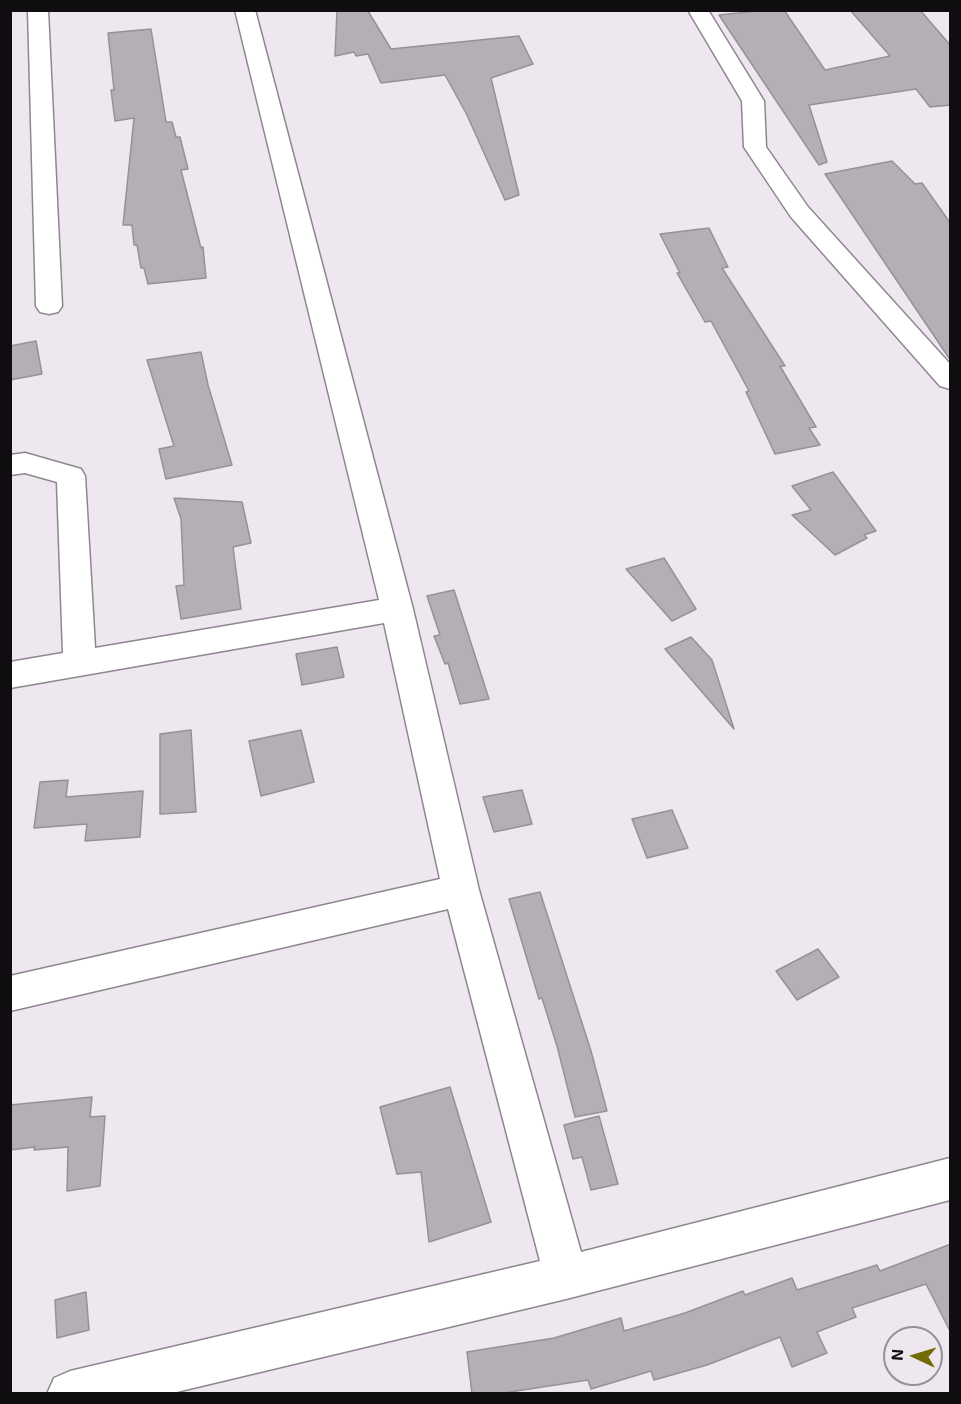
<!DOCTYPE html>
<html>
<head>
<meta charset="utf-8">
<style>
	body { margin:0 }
	#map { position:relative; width:961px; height:1404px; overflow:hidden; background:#eee7ef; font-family:"Exo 2",sans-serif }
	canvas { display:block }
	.frame { position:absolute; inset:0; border:12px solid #0f0d10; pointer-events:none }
	.north { position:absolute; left:883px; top:1326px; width:60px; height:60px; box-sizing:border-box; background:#eee7ef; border:2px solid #959096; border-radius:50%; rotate:274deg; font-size:16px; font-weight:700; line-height:24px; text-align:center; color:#0f0d10 }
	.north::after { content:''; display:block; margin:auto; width:21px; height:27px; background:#736b06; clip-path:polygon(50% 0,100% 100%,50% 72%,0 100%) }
</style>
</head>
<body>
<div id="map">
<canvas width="961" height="1404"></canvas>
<div class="frame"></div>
<div class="north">N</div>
</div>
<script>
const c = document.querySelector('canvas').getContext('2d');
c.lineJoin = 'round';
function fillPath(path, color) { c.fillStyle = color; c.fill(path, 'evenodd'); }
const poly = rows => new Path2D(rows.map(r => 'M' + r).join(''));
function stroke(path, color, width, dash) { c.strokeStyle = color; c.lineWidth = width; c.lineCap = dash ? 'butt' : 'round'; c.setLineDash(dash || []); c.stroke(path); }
const building = poly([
	[767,10,784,10,825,70,890,56,850,10,920,10,951,46,951,105,930,107,916,89,809,105,827,162,819,165,719,15,767,10],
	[337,11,368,11,391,49,519,36,533,64,491,78,519,195,505,200,467,115,445,75,381,83,368,54,356,56,354,52,335,56,337,11],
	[151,29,166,122,172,122,176,137,180,137,188,169,181,170,201,248,203,247,206,278,148,284,144,268,141,268,137,245,134,245,132,225,123,225,134,118,115,121,111,90,114,90,108,33,151,29],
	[892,161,915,184,922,183,951,224,951,361,825,174,892,161],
	[709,228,728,267,722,268,785,366,780,366,816,427,809,428,820,445,775,454,746,392,749,391,711,321,705,322,677,273,680,273,660,234,709,228],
	[36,341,42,374,10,380,10,346,36,341],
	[201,352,208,385,232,465,166,479,159,449,174,446,147,360,201,352],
	[833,472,876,531,864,535,867,538,835,555,792,515,811,510,792,486,833,472],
	[174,498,242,502,251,543,233,547,241,609,181,619,176,586,184,585,181,519,174,498],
	[664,558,696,609,672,621,626,569,664,558],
	[454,590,489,699,460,704,448,663,445,664,434,636,440,635,427,596,454,590],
	[691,637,712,660,734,729,665,649,691,637],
	[337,647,344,677,302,685,296,654,337,647],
	[191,730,196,812,160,814,160,734,191,730],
	[301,730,314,782,261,796,249,741,301,730],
	[68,780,66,797,143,791,140,837,85,841,87,824,34,828,40,782,68,780],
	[522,790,532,824,494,832,483,797,522,790],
	[672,810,688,848,647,858,632,819,672,810],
	[540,892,591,1051,607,1111,575,1117,557,1046,542,998,539,999,509,899,540,892],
	[818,949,839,977,797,1000,776,971,818,949],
	[450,1087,491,1222,429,1242,421,1172,397,1174,380,1107,450,1087],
	[92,1097,90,1117,105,1116,100,1186,67,1191,68,1147,34,1150,35,1147,10,1150,10,1105,92,1097],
	[599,1116,618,1184,591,1190,582,1157,573,1159,564,1125,599,1116],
	[951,1244,951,1333,926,1284,852,1308,856,1317,817,1332,827,1353,792,1367,780,1337,707,1365,654,1380,651,1371,591,1389,588,1380,497,1394,472,1394,467,1352,554,1338,621,1318,624,1331,685,1313,743,1291,745,1295,792,1278,797,1290,877,1265,880,1271,951,1244],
	[86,1292,89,1330,57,1338,55,1300,86,1292]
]);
const minor = poly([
	[28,10,48,10,62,306,58,312,49,314,40,312,36,306,28,10],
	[235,10,255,10,413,609,479,890,581,1252,950,1158,950,1200,566,1299,168,1394,47,1394,54,1378,70,1371,540,1261,448,909,10,1011,10,976,440,879,384,623,10,688,10,662,63,653,57,482,25,473,10,475,10,455,25,453,81,469,85,476,95,648,379,600,235,10],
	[688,10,708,10,764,101,766,147,808,207,950,364,950,389,940,386,791,217,744,147,742,101,688,10]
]);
fillPath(building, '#b4aeb6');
stroke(building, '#979098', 1.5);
stroke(minor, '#8e878f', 3);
fillPath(minor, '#fff');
</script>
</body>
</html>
